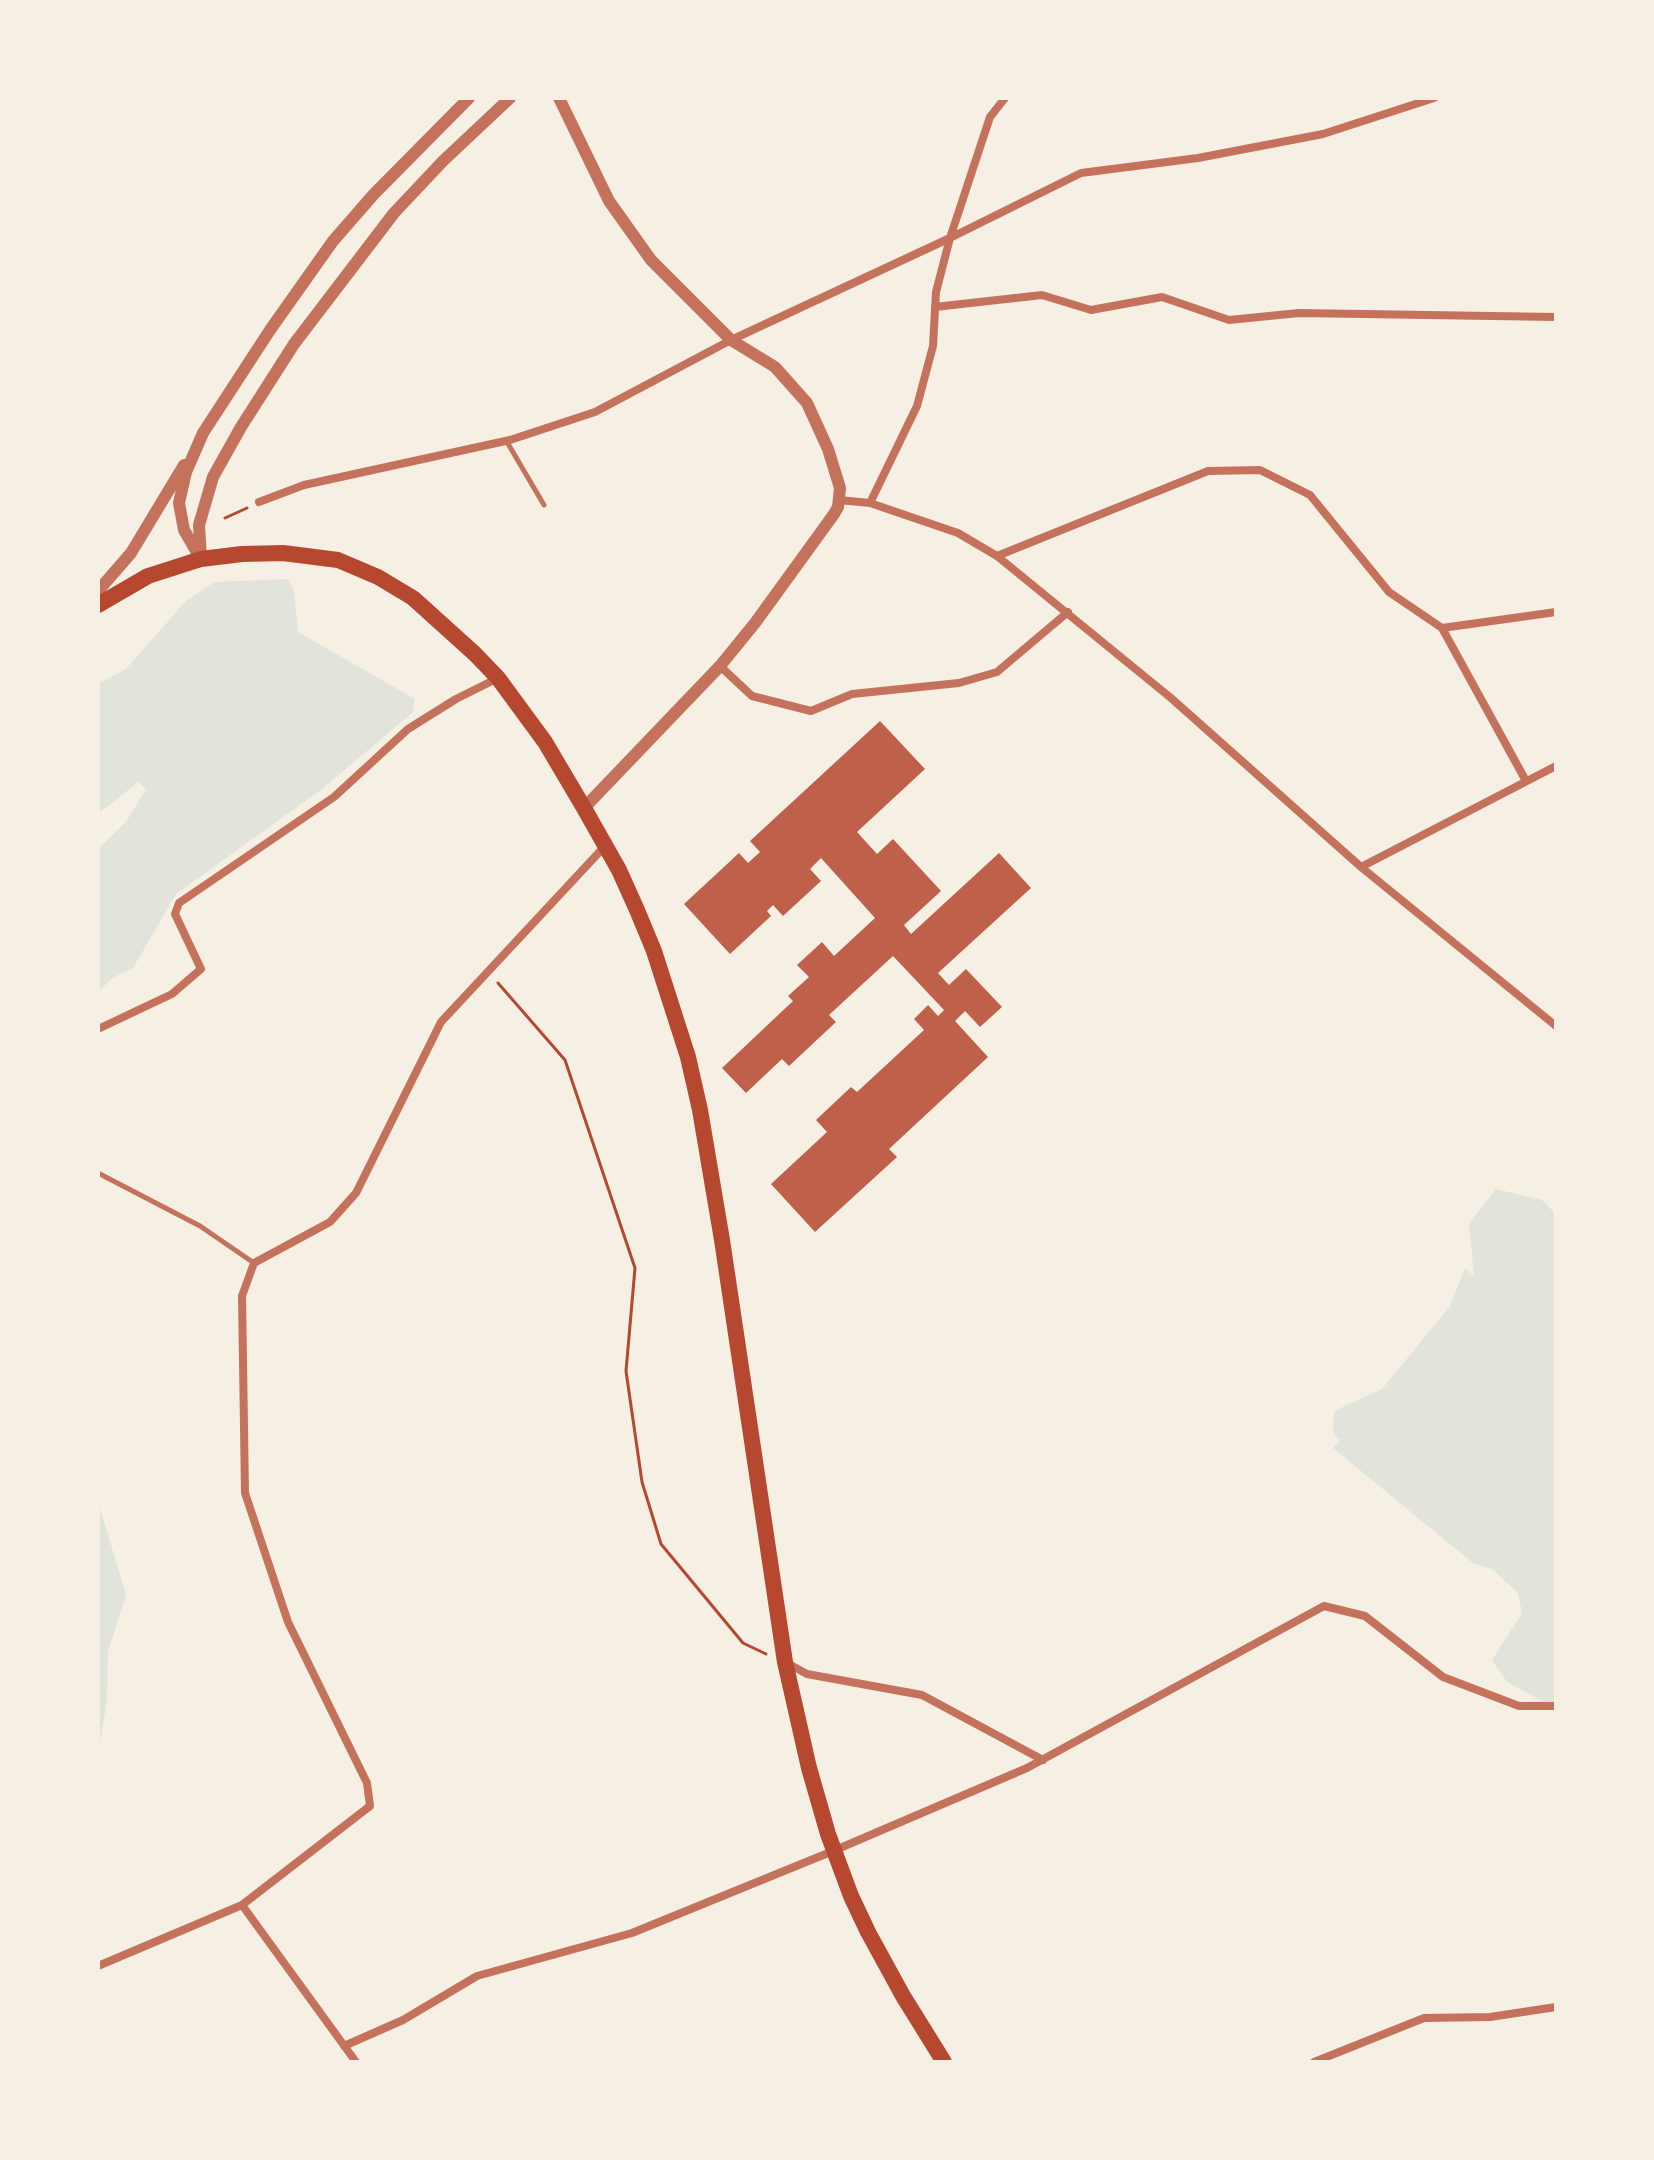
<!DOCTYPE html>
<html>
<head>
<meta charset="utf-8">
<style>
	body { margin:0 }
	#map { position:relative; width:1654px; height:2160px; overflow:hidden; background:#f6efe4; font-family:"Varela Round",sans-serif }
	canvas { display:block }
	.frame { position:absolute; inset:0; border:100px solid #f6efe4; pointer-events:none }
</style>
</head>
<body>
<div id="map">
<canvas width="1654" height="2160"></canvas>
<div class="frame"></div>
</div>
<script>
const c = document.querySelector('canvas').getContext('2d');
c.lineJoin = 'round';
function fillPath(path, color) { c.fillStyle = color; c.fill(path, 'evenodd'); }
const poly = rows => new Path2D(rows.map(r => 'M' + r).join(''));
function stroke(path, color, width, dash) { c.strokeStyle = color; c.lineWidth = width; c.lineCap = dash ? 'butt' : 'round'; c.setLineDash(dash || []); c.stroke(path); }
const green = poly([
	[287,579,294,590,298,632,415,699,413,712,322,789,176,894,133,968,114,977,98,992,98,849,126,822,146,789,138,782,98,814,98,684,126,669,186,601,214,582],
	[1496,1189,1542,1200,1556,1214,1556,1705,1551,1706,1507,1682,1492,1660,1522,1613,1518,1593,1492,1569,1474,1564,1333,1448,1340,1440,1333,1433,1334,1411,1382,1389,1450,1306,1465,1268,1474,1276,1469,1224],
	[98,1501,126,1595,108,1652,107,1699,98,1758]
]);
const building = poly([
	[880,721,925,769,857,832,877,854,893,839,941,891,904,925,911,934,999,853,1031,888,938,973,949,985,966,969,1002,1007,980,1027,965,1011,955,1021,988,1057,889,1149,897,1157,815,1232,771,1184,827,1132,816,1120,851,1087,857,1092,924,1030,914,1019,928,1005,938,1016,944,1010,893,956,829,1015,836,1022,789,1066,782,1059,746,1093,722,1068,793,1001,788,996,809,977,797,965,822,942,834,956,875,918,821,858,810,869,821,881,783,916,773,905,767,911,771,916,730,954,684,904,739,853,748,863,760,852,750,841]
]);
const path = poly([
	[225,518,247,508],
	[498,983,565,1060,635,1268,626,1371,642,1482,661,1544,743,1643,766,1654]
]);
const service = poly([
	[507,442,544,505],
	[98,1173,200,1226,254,1263]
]);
const minor = poly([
	[935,307,1042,295,1091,310,1162,297,1229,320,1299,313,1556,317],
	[839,500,870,503,958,533,997,556,1171,698,1361,867,1556,1026],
	[259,502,304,485,510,440,595,412,731,340,950,238,1081,173,1198,158,1323,134,1434,98],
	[870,503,917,406,933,346,936,292,950,238,990,117,1005,98],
	[997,556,1208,471,1260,470,1310,495,1389,592,1442,628,1526,781],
	[1442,628,1556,612],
	[720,666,752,696,811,711,852,694,959,683,997,672,1068,612],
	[1361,867,1556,766],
	[98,1029,172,994,201,969,175,914,179,903,334,797,408,729,456,699,498,678],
	[785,1662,807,1674,922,1695,1043,1760],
	[242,1905,356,2062],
	[98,1966,242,1905,370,1806,367,1783,288,1622,245,1493,242,1296,254,1263,330,1222,356,1193,441,1022,605,846],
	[344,2046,403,2020,477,1976,632,1933,833,1851,1027,1768,1324,1606,1365,1616,1443,1677,1519,1706,1556,1706],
	[1314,2062,1424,2018,1490,2017,1556,2007]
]);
const tertiary = poly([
	[559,98,609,201,651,260,731,340,775,367,807,403,828,449,840,488,838,507,834,514,755,623,720,666,584,808],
	[199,556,184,530,179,503,186,472,203,433,270,330,333,241,374,194,469,98],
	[201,559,199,525,213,477,241,427,294,344,394,213,443,161,510,98],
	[98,591,131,553,184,465]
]);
const primary = poly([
	[98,605,148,576,201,559,242,554,283,553,338,560,378,577,413,598,475,654,498,678,545,742,584,808,619,870,637,910,654,951,688,1057,700,1110,722,1240,785,1662,809,1768,828,1834,851,1896,868,1932,903,1996,944,2062]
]);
fillPath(green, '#e2e4dc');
fillPath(building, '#bf614a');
stroke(path, '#b5482f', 3);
stroke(service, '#c5725c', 5);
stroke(minor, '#c5725c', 8);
stroke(tertiary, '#c5725c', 12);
stroke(primary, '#b5482f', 16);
</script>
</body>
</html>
